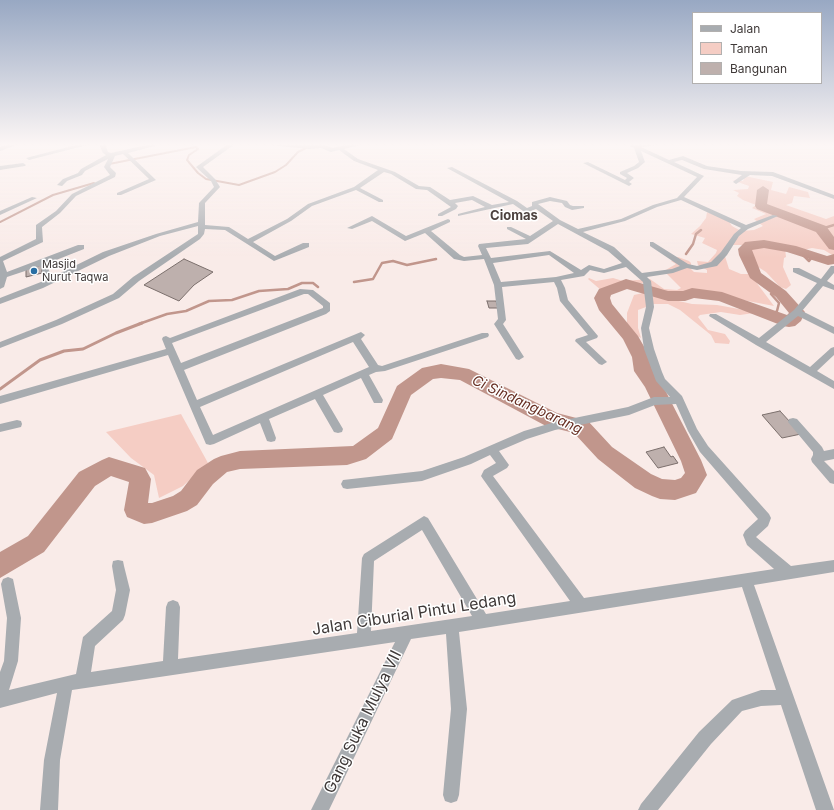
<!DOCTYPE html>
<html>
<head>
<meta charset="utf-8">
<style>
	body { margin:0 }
	#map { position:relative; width:834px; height:810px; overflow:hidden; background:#f9ebe8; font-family:Inter,sans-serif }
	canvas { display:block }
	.legend { position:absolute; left:692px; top:12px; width:130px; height:72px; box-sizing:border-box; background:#fff; border:1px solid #b2b0af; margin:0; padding:5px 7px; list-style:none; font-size:12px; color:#3f3938 }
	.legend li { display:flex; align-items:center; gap:8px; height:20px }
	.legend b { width:20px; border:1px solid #b2b0af }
</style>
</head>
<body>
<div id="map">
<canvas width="834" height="810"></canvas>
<ul class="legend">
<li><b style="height:5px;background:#a8acb0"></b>Jalan</li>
<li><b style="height:11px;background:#f5cdc4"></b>Taman</li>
<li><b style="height:11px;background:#beb0ad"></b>Bangunan</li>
</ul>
</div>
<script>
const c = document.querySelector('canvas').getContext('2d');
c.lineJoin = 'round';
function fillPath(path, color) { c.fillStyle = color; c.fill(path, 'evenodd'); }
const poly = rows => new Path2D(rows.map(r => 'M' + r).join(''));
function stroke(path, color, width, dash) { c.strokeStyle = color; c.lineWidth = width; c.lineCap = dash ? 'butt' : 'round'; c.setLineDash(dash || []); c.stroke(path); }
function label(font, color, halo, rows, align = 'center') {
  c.font = font + ' Inter,sans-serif'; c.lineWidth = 3; c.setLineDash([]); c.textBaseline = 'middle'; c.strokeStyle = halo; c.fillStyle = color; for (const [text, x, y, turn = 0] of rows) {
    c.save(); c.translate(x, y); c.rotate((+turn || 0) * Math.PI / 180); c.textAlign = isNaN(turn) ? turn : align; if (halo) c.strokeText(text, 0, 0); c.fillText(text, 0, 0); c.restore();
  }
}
const green = poly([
	[745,176,773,182,771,190,786,194,789,187,808,192,810,198,794,196,792,203,786,205,826,219,834,216,834,256,824,250,812,248,803,250,789,247,785,248,786,257,784,258,783,267,791,285,786,289,780,287,766,272,755,265,750,257,749,248,746,245,732,245,724,253,729,269,741,274,750,274,774,306,695,291,682,294,659,292,654,291,650,286,645,283,625,283,602,291,588,279,589,278,596,281,613,278,623,281,650,279,664,289,677,290,681,288,664,271,676,264,671,261,678,257,689,261,691,263,691,269,694,272,707,273,707,270,698,265,697,261,708,262,716,253,717,250,702,243,705,238,691,234,700,226,706,218,707,212,728,220,732,226,741,231,754,230,763,226,754,219,766,214,752,208,756,205,743,200,737,196,739,193,733,190,748,189,749,186,732,180,743,181],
	[643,293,692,304,717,305,750,311,754,313,740,315,721,312,700,315,698,317,708,330,725,334,730,341,729,344,715,343,711,335,680,310,668,304,654,304,638,310,638,328,641,338,631,333,627,326,627,313,634,295],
	[181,414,208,463,183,486,159,498,154,475,131,458,106,432]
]);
const streamFar2 = poly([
	[109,164,196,147,198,149,189,155,187,160,198,173,206,179,239,185,275,172,286,165,298,152,308,147],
	[0,222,53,195,94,183]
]);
const streamFar1 = poly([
	[821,229,834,225],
	[686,254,693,244,696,234,701,230],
	[802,254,809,261,813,256],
	[354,282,373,279,382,263,393,261,407,265,436,259],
	[772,316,777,311,779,303,771,294,779,292],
	[139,324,167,314,186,311,209,301,232,300,259,291,288,289,302,283,313,283,318,287]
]);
const stream = poly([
	[0,389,40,360,64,351,83,349,116,333,142,323]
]);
const river = poly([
	[763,186,769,190,767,204,826,226,834,237,834,250,829,249,816,232,757,209,755,206,757,190,763,186],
	[764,240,796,246,827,256,834,254,834,264,828,265,787,252,764,248,752,250,761,273,786,291,805,312,801,321,795,326,789,327,783,326,719,301,694,298,685,301,668,301,627,289,611,295,610,298,612,304,638,336,650,357,652,369,662,384,701,460,707,475,696,493,675,500,660,499,652,496,635,488,617,474,598,459,574,433,546,426,460,380,441,378,433,379,411,395,392,439,366,459,347,465,240,469,227,472,213,484,197,505,187,511,152,523,144,524,127,517,124,510,129,482,111,476,95,486,44,552,0,578,0,552,28,536,79,472,102,460,109,457,145,468,151,479,148,503,152,503,173,496,181,491,197,470,214,459,221,456,240,451,353,446,378,428,397,386,422,368,441,364,469,369,557,413,588,421,612,447,651,474,662,479,675,480,681,478,685,473,681,461,645,387,634,371,632,357,623,339,599,310,594,298,599,289,626,279,668,291,683,291,692,288,722,292,787,315,789,313,776,297,750,278,739,255,738,249,745,242,764,240]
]);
const building = poly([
	[184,259,213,272,194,285,179,301,144,285,184,259],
	[42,265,42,273,26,277,26,269,42,265],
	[487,301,496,301,498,308,489,308,487,301],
	[780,411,801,434,782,438,762,415,780,411],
	[664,447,671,457,673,456,678,463,658,468,646,452,664,447]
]);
const minor = poly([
	[10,144,19,144,0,151,0,147,10,144],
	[80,144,91,144,29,160,26,158,80,144],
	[99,144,105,144,108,152,111,153,151,144,162,144,128,153,156,180,121,195,117,195,117,193,149,179,123,154,115,156,110,167,116,173,115,177,76,196,60,213,42,227,43,242,3,261,7,272,78,245,84,245,84,249,46,264,52,277,103,252,156,234,198,222,199,203,214,187,211,181,196,167,228,144,235,144,203,167,215,179,220,187,205,203,205,225,229,227,248,239,287,219,308,204,354,187,378,170,354,161,339,150,331,152,321,148,309,149,260,144,322,144,332,148,351,144,363,144,344,149,358,159,395,172,419,186,430,187,450,200,473,196,492,205,509,202,447,168,452,167,517,201,527,208,532,206,532,202,550,197,567,201,570,205,573,206,584,206,584,208,572,210,565,207,562,203,550,201,538,204,560,220,578,229,621,219,653,205,677,198,697,177,641,151,645,162,638,168,627,173,634,178,629,182,632,184,629,186,583,163,588,162,625,180,627,178,620,174,620,172,634,166,639,162,634,148,626,144,665,144,641,147,669,160,683,156,707,166,741,171,773,172,834,195,834,199,772,176,750,175,736,184,733,182,734,181,742,175,704,169,682,160,674,162,704,176,684,197,746,225,773,215,778,216,748,229,739,236,727,255,717,266,697,270,687,268,673,273,647,277,651,281,654,307,649,328,654,349,662,372,665,379,682,396,697,429,708,446,769,514,771,518,768,526,756,537,791,566,834,560,834,572,754,585,834,810,816,810,781,705,761,706,742,711,711,744,658,810,638,810,641,804,699,732,732,700,761,690,776,690,742,587,459,632,467,709,459,795,457,801,451,803,445,801,443,795,451,709,446,634,411,639,329,810,311,810,395,642,72,690,60,760,58,810,40,810,44,760,57,693,0,708,0,672,4,661,7,618,1,584,3,579,8,577,13,579,21,618,18,661,9,690,76,674,83,637,112,611,116,590,112,566,113,561,118,560,123,561,124,566,130,590,125,615,123,620,95,646,91,672,163,661,166,607,168,602,173,600,178,602,180,607,178,659,357,633,362,558,364,554,424,516,428,518,486,614,570,601,483,479,481,476,484,470,496,463,490,455,471,464,422,481,347,489,343,488,341,484,343,480,422,471,464,457,524,431,555,422,628,407,654,397,670,397,656,381,644,349,641,328,646,307,643,282,626,267,604,273,590,270,584,276,561,280,565,288,568,300,598,336,597,338,586,342,605,360,607,362,602,365,599,364,575,341,576,339,588,335,560,301,557,288,554,282,502,287,506,320,503,324,524,357,519,360,516,359,494,324,498,319,494,285,484,259,464,261,454,259,425,233,405,241,372,221,352,229,347,228,372,216,406,236,448,219,450,220,450,222,431,231,460,255,464,257,482,255,478,246,479,244,526,239,507,229,507,227,511,227,530,236,553,221,536,209,526,213,513,204,458,216,458,214,485,207,472,200,455,203,458,206,456,209,442,216,438,216,438,214,451,207,427,190,416,189,391,174,384,172,360,188,383,200,383,202,379,202,356,190,312,206,291,221,253,242,275,256,303,243,309,243,309,247,274,261,225,230,205,229,204,234,200,239,139,281,119,298,62,324,0,348,0,342,56,320,113,294,133,277,198,234,198,226,160,236,109,256,43,288,0,304,0,298,46,280,40,266,7,277,4,287,0,289,0,257,36,239,36,225,56,211,72,194,110,175,104,167,108,159,85,171,82,175,67,181,62,186,57,185,63,179,78,173,81,169,106,155,103,153,99,144],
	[681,200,741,228,734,234,721,252,711,262,697,266,688,264,653,242,650,242,650,246,680,266,672,269,642,273,614,247,583,232,625,221,657,207,681,200],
	[558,224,608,251,622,263,604,269,589,265,581,270,550,251,491,258,486,248,528,244,558,224],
	[549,255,574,273,556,277,501,282,493,263,549,255],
	[676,404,688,431,700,452,758,519,745,531,743,535,747,545,774,569,584,598,493,476,507,468,509,465,499,451,527,439,555,430,629,415,655,405,676,404],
	[422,530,472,616,371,631,374,561,422,530],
	[23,163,26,165,25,166,0,170,0,166,23,163],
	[32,197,37,198,0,215,0,211,32,197],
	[831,266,834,266,834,273,827,281,834,285,834,290,823,286,802,311,834,327,834,334,798,316,766,342,810,367,831,348,834,347,834,355,817,371,834,381,834,389,756,345,709,316,710,314,716,314,759,338,794,310,817,283,793,272,793,268,799,268,821,279,831,266],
	[300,289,313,290,330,303,330,311,326,314,184,370,197,400,361,332,365,335,361,339,378,365,382,366,482,333,488,333,489,335,488,337,385,371,376,372,369,375,383,400,382,403,374,403,361,378,323,395,343,429,342,432,338,433,334,432,315,399,269,419,276,438,275,441,271,442,267,441,260,423,214,444,210,445,206,444,168,355,0,404,0,396,166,349,162,339,163,337,166,336,170,338,300,289],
	[304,294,308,294,323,306,323,308,181,363,172,343,304,294],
	[353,342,369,367,213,435,200,407,353,342],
	[793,418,797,419,822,447,824,451,834,449,834,459,824,461,834,471,834,484,830,483,812,462,811,459,813,455,813,452,788,422,789,419,793,418],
	[17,420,21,421,22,424,21,427,0,432,0,424,17,420]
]);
const markers = [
	[34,271,4,"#296ea3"]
];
const farPoinames = [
	["Masjid",42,265],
	["Nurut Taqwa",42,278]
];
const farQuarternames = [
	["Ciomas",514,216]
];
const waterNames = [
	["Ci Sindangbarang",527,405,25]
];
const nearStreetnames = [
	["Jalan Ciburial Pintu Ledang",414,614,-9],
	["Gang Suka Mulya VII",363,722,-64]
];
fillPath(green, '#f5cdc4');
stroke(streamFar2, '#c1968c', 2);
stroke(streamFar1, '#c1968c', 2.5);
stroke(stream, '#c1968c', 3);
fillPath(river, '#c1968c');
fillPath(building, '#beb0ad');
stroke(building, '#7b6f6c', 1);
fillPath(minor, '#a8acb0');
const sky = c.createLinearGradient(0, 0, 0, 258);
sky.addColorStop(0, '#98a8c3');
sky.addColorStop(0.56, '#fcf6f5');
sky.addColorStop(1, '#fcf6f500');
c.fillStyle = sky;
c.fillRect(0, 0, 834, 258);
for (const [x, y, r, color] of markers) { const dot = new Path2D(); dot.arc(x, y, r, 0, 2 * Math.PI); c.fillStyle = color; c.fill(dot); stroke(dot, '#fff', 1.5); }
label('11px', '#3f3938', '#fff', farPoinames, 'left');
label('bold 13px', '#4d423f', '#fff', farQuarternames);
label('italic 14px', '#672f23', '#fff', waterNames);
label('16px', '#3f3938', '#fff', nearStreetnames);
</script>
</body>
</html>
